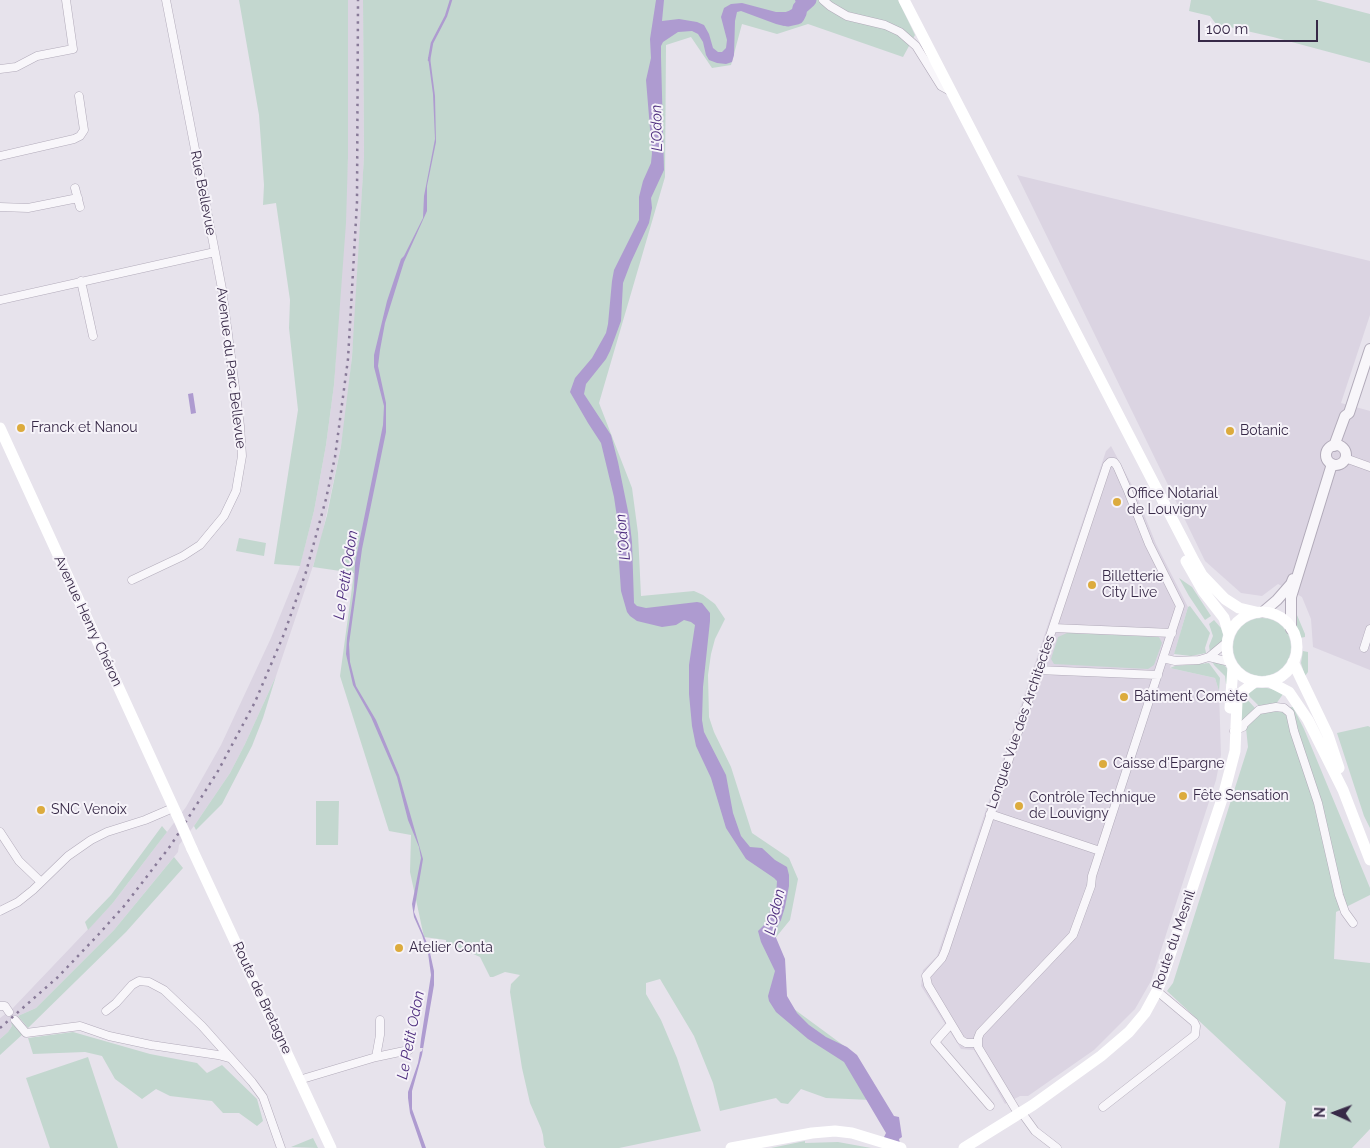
<!DOCTYPE html>
<html>
<head>
<meta charset="utf-8">
<style>
	body { margin:0 }
	#map { position:relative; width:1370px; height:1148px; overflow:hidden; background:#e7e3ec; font-family:Raleway,sans-serif }
	canvas { display:block }
	.north { position:absolute; left:1310px; top:1088px; width:50px; height:50px; -webkit-text-stroke:4px #f6f3f9; paint-order:stroke; rotate:272deg; font-size:14px; font-weight:700; line-height:20px; text-align:center; color:#372947 }
	.north::after { content:''; display:block; margin:auto; width:18px; height:22px; background:#372947; clip-path:polygon(50% 0,100% 100%,50% 72%,0 100%) }
	.scale { position:absolute; left:1198px; top:20px; width:120px; height:22px; box-sizing:border-box; border:2px solid #372947; border-top:0; padding-left:6px; font-size:15px; line-height:18px; white-space:nowrap; color:#372947; -webkit-text-stroke:4px #f6f3f9; paint-order:stroke }
</style>
</head>
<body>
<div id="map">
<canvas width="1370" height="1148"></canvas>
<div class="north">N</div>
<div class="scale">100 m</div>
</div>
<script>
const c = document.querySelector('canvas').getContext('2d');
c.lineJoin = 'round';
function fillPath(path, color) { c.fillStyle = color; c.fill(path, 'evenodd'); }
const poly = rows => new Path2D(rows.map(r => 'M' + r).join(''));
function stroke(path, color, width, dash) { c.strokeStyle = color; c.lineWidth = width; c.lineCap = dash ? 'butt' : 'round'; c.setLineDash(dash || []); c.stroke(path); }
function label(font, color, halo, rows, align = 'center') {
  c.font = font + ' Raleway,sans-serif'; c.lineWidth = 4; c.setLineDash([]); c.textBaseline = 'middle'; c.strokeStyle = halo; c.fillStyle = color; for (const [text, x, y, turn = 0] of rows) {
    c.save(); c.translate(x, y); c.rotate((+turn || 0) * Math.PI / 180); c.textAlign = isNaN(turn) ? turn : align; if (halo) c.strokeText(text, 0, 0); c.fillText(text, 0, 0); c.restore();
  }
}
const built = poly([
	[348,0,363,0,364,156,355,322,347,411,341,446,320,545,276,676,245,744,230,773,194,826,179,845,178,852,114,930,36,1008,18,1016,11,1023,12,1026,8,1032,0,1039,0,1018,12,1009,112,904,186,807,221,745,271,638,299,569,314,511,326,445,334,385,348,157],
	[1017,175,1370,261,1370,315,1341,403,1370,411,1370,670,1313,647,1311,619,1302,597,1278,584,1262,596,1241,593,1205,561],
	[1111,446,1134,489,1156,544,1188,607,1170,668,1215,678,1219,691,1221,755,1216,780,1151,981,1135,1009,1094,1050,1028,1096,1020,1096,1005,1104,974,1050,961,1049,921,986,923,970,937,956,1106,451]
]);
const green = poly([
	[239,0,348,0,348,157,346,223,334,385,326,445,314,511,300,566,274,564,298,410,289,328,290,300,276,203,263,205,264,185,259,115],
	[363,0,898,0,915,35,903,57,808,24,777,34,742,24,731,65,712,68,691,37,666,45,665,177,599,403,632,488,638,533,641,596,694,591,703,595,715,604,725,619,715,639,711,654,708,675,709,717,714,732,731,767,752,833,789,858,798,879,790,920,773,941,786,976,779,998,847,1048,871,1100,826,1098,801,1089,788,1104,781,1103,776,1098,720,1111,713,1083,694,1036,660,979,646,983,646,994,661,1020,677,1058,701,1131,619,1148,546,1148,544,1145,543,1135,541,1128,530,1103,522,1068,510,992,511,984,520,975,505,972,493,977,490,977,480,957,446,942,446,940,424,937,410,872,411,835,389,831,340,676,354,573,313,567,327,515,341,446,352,357,364,156],
	[1191,0,1316,0,1370,14,1370,63,1273,37,1216,24,1210,16,1189,11],
	[239,538,266,543,264,556,236,551],
	[1179,578,1192,587,1211,616,1205,620,1189,596],
	[1190,606,1210,633,1205,648,1206,653,1191,656,1174,654,1188,607],
	[1294,608,1305,634,1305,637,1300,638,1294,620],
	'1233 647a29 29 0 1 1 58 0a29 29 0 1 1-58 0Z',
	[1214,620,1221,628,1223,634,1222,641,1218,647,1210,652,1209,646,1213,636,1209,624],
	[1067,633,1159,637,1162,643,1154,665,1148,669,1054,664,1051,659,1058,637],
	[1303,651,1308,652,1308,672,1305,676,1301,663],
	[1212,661,1223,664,1226,667,1229,672,1229,684,1226,684,1225,676,1214,665],
	[1209,663,1220,678,1219,691,1215,678,1170,668,1175,666],
	[276,676,263,718,252,746,222,804,196,830,194,826,230,773,245,744],
	[1257,688,1267,688,1283,692,1283,694,1276,704,1260,707,1246,693,1251,689],
	[1244,696,1255,708,1255,710,1245,720,1240,722,1239,707],
	[1293,707,1304,729,1370,888,1370,895,1336,912,1334,959,1370,963,1370,1129,1352,1148,1279,1148,1286,1102,1167,991,1173,983,1248,747,1246,728,1255,718,1265,710],
	[1368,726,1370,727,1370,828,1364,816,1337,733],
	[316,801,339,801,338,845,316,845],
	[162,826,167,832,112,904,88,930,85,922,111,895],
	[174,857,183,868,126,932,28,1028,18,1016,36,1008,114,930],
	[11,1023,16,1023,23,1034,0,1055,0,1039,8,1032,12,1026],
	[73,1032,150,1054,197,1063,207,1073,222,1065,257,1099,263,1121,257,1126,239,1113,223,1113,212,1101,170,1096,156,1089,142,1099,115,1079,102,1056,85,1052,33,1054,28,1038],
	[88,1057,118,1148,50,1148,26,1078],
	[313,1138,318,1148,291,1147],
	[805,1141,805,1143,838,1142,871,1148,771,1148]
]);
const water = poly([
	[656,0,664,0,662,21,679,19,697,22,704,25,709,34,713,48,718,52,722,52,726,48,727,40,721,17,724,8,731,4,742,3,776,12,787,12,797,6,795,0,800,0,803,13,796,22,784,26,776,24,741,11,737,12,735,21,734,55,732,62,726,64,717,63,709,60,706,55,703,42,698,34,692,31,678,32,663,42,661,46,661,57,664,170,651,198,652,208,649,223,631,262,623,283,621,321,610,351,606,359,586,384,584,394,611,435,618,462,629,516,632,542,634,603,637,606,646,608,697,602,702,603,710,613,710,621,703,687,702,720,704,732,726,775,733,813,741,836,750,847,762,848,775,860,787,867,789,875,789,886,785,907,781,920,774,933,785,959,787,996,797,1013,809,1025,826,1037,847,1047,857,1055,894,1116,899,1117,902,1137,899,1139,901,1148,883,1139,886,1133,844,1062,808,1039,776,1012,769,1001,768,996,775,971,761,942,758,931,767,922,771,907,776,897,777,881,774,878,746,859,726,828,711,778,696,746,692,726,689,694,689,665,695,625,691,622,684,620,676,625,662,627,637,621,630,616,627,612,621,591,618,547,619,531,614,497,601,443,588,423,570,392,575,378,592,358,606,333,608,324,612,281,614,270,639,220,639,197,643,181,651,163,652,153,646,80,651,58,650,39],
	[428,57,430,57,435,96,436,142,427,186,427,211,404,262,385,323,380,350,378,366,386,403,386,432,362,549,349,644,350,662,356,686,376,720,399,775,423,859,414,912,429,948,434,971,434,985,422,1055,412,1091,412,1109,426,1148,422,1148,410,1113,408,1098,408,1092,418,1063,420,1052,422,1051,423,1048,420,1048,421,1039,431,975,428,953,422,935,414,917,412,904,421,858,419,847,408,820,397,777,371,717,353,685,346,654,347,638,354,590,355,563,383,425,384,406,374,367,374,355,387,301,401,259,404,256,423,218,424,196,435,139,433,94],
	[193,393,196,413,191,414,188,394]
]);
const stream = poly([
	[429,60,432,43,446,16,451,0]
]);
const river = poly([
	[788,19,797,17,799,13,800,8,809,0]
]);
const minor = poly([
	[823,0,830,6,847,16,885,25,900,32,916,46,941,86,950,91],
	[0,69,16,67,37,56,73,49,66,0],
	[0,156,74,139,80,136,84,130,79,96],
	[75,188,80,207],
	[0,207,28,208,78,198],
	[81,281,93,336],
	[0,300,215,252,166,0],
	[1345,458,1370,467],
	[132,580,183,556,200,545,224,516,236,491,242,456,240,426,222,289,215,252],
	[1053,628,1172,633],
	[1364,648,1370,629],
	[1209,657,1230,662],
	[1163,658,1175,661,1199,660,1209,657,1227,642],
	[1038,670,1158,675],
	[1234,731,1243,727,1244,724,1259,710,1276,707,1284,708,1290,713,1294,731,1318,803,1339,895,1345,912,1353,923],
	[990,814,1100,851],
	[0,832,19,861,41,882],
	[0,911,18,902,33,890,68,856,91,840,107,832,145,820,173,808],
	[0,1006,5,1006,9,1012],
	[106,1011,116,1003,132,985,139,981,149,982,164,990,202,1026,252,1082,263,1097,281,1148],
	[15,1020,26,1033,80,1026,109,1036,151,1045,218,1055,229,1058],
	[951,1024,935,1042,990,1106],
	[977,1043,966,1043,961,1040,928,985,926,976,942,958,945,951,1107,465,1110,462,1114,462,1117,466,1128,491,1149,544,1180,606,1092,876,1091,886,1073,935,980,1033,978,1038,978,1047,1019,1115],
	[376,1057,380,1035,380,1020],
	[299,1080,376,1057,409,1050],
	[1103,1107,1195,1035,1196,1026,1194,1022,1157,991],
	[1022,1113,1035,1131,1057,1148]
]);
const tertiary = poly([
	'1326 455a10 10 0 1 1 20 0a10 10 0 1 1-20 0Z',
	[1334,446,1345,416,1349,413,1370,349],
	[1263,612,1277,600,1291,584,1293,579],
	[1291,629,1291,597,1332,464]
]);
const secondary = poly([
	[904,0,1194,561,1202,575,1225,599,1239,608,1256,612],
	[0,428,177,815],
	[1186,561,1203,591,1224,618,1229,635],
	'1227 647a35 35 0 1 1 70 0a35 35 0 1 1-70 0Z',
	[1293,662,1328,735,1339,768],
	[1268,681,1289,692,1308,720,1343,790,1370,860],
	[1230,708,1233,667],
	[192,849,331,1148],
	[731,1148,812,1133,835,1131,852,1133,901,1148],
	[964,1148,1033,1105,1101,1056,1129,1032,1145,1013,1157,991,1163,976,1224,793,1235,751,1237,701,1242,692,1256,681]
]);
const rail = poly([
	[0,1028,58,977,98,935,125,905,171,845,218,771,255,702,284,634,306,572,326,499,335,457,348,359,357,202,358,0]
]);
const secondaryBridge = poly([
	[177,815,192,849]
]);
const markers = [
	[21,428,5,"#dcab3d"],
	[1230,431,5,"#dcab3d"],
	[1117,502,5,"#dcab3d"],
	[1092,585,5,"#dcab3d"],
	[1124,697,5,"#dcab3d"],
	[1103,764,5,"#dcab3d"],
	[1183,796,5,"#dcab3d"],
	[1019,806,5,"#dcab3d"],
	[41,810,5,"#dcab3d"],
	[399,948,5,"#dcab3d"]
];
const streetNames = [
	["Rue Bellevue",203,193,79],
	["Avenue du Parc Bellevue",231,368,83],
	["Avenue Henry Chéron",88,621,65],
	["Longue Vue des Architectes",1021,722,-71],
	["Route du Mesnil",1174,940,-71],
	["Route de Bretagne",262,998,65]
];
const poiNames = [
	["Franck et Nanou",31,428],
	["Botanic",1240,431],
	["Office Notarial",1127,494],
	["de Louvigny",1127,510],
	["Billetterie",1102,577],
	["City Live",1102,593],
	["Bâtiment Comète",1134,697],
	["Caisse d'Epargne",1113,764],
	["Fête Sensation",1193,796],
	["Contrôle Technique",1029,798],
	["de Louvigny",1029,814],
	["SNC Venoix",51,810],
	["Atelier Conta",409,948]
];
const waterNames = [
	["L'Odon",657,128,-91],
	["L'Odon",623,537,-96],
	["Le Petit Odon",346,575,-81],
	["L'Odon",775,912,-77],
	["Le Petit Odon",411,1035,-79]
];
fillPath(built, '#dbd4e2');
fillPath(green, '#c3d7cf');
fillPath(water, '#ae9bd0');
stroke(stream, '#ae9bd0', 2.5);
stroke(river, '#ae9bd0', 15);
stroke(minor, '#b2abba', 9);
stroke(tertiary, '#b2abba', 12);
stroke(minor, '#f8f6fa', 8);
stroke(tertiary, '#f8f6fa', 10);
stroke(secondary, '#fff', 11);
stroke(rail, '#887a98', 2.5, [2.5, 5]);
stroke(secondaryBridge, '#fff', 11);
for (const [x, y, r, color] of markers) { const dot = new Path2D(); dot.arc(x, y, r, 0, 2 * Math.PI); c.fillStyle = color; c.fill(dot); stroke(dot, '#f6f3f9', 2); }
label('14px', '#372947', '#f6f3f9', streetNames);
label('14px', '#372947', '#f6f3f9', poiNames, 'left');
label('italic 15px', '#4e2e7f', '#f6f3f9', waterNames);
</script>
</body>
</html>
